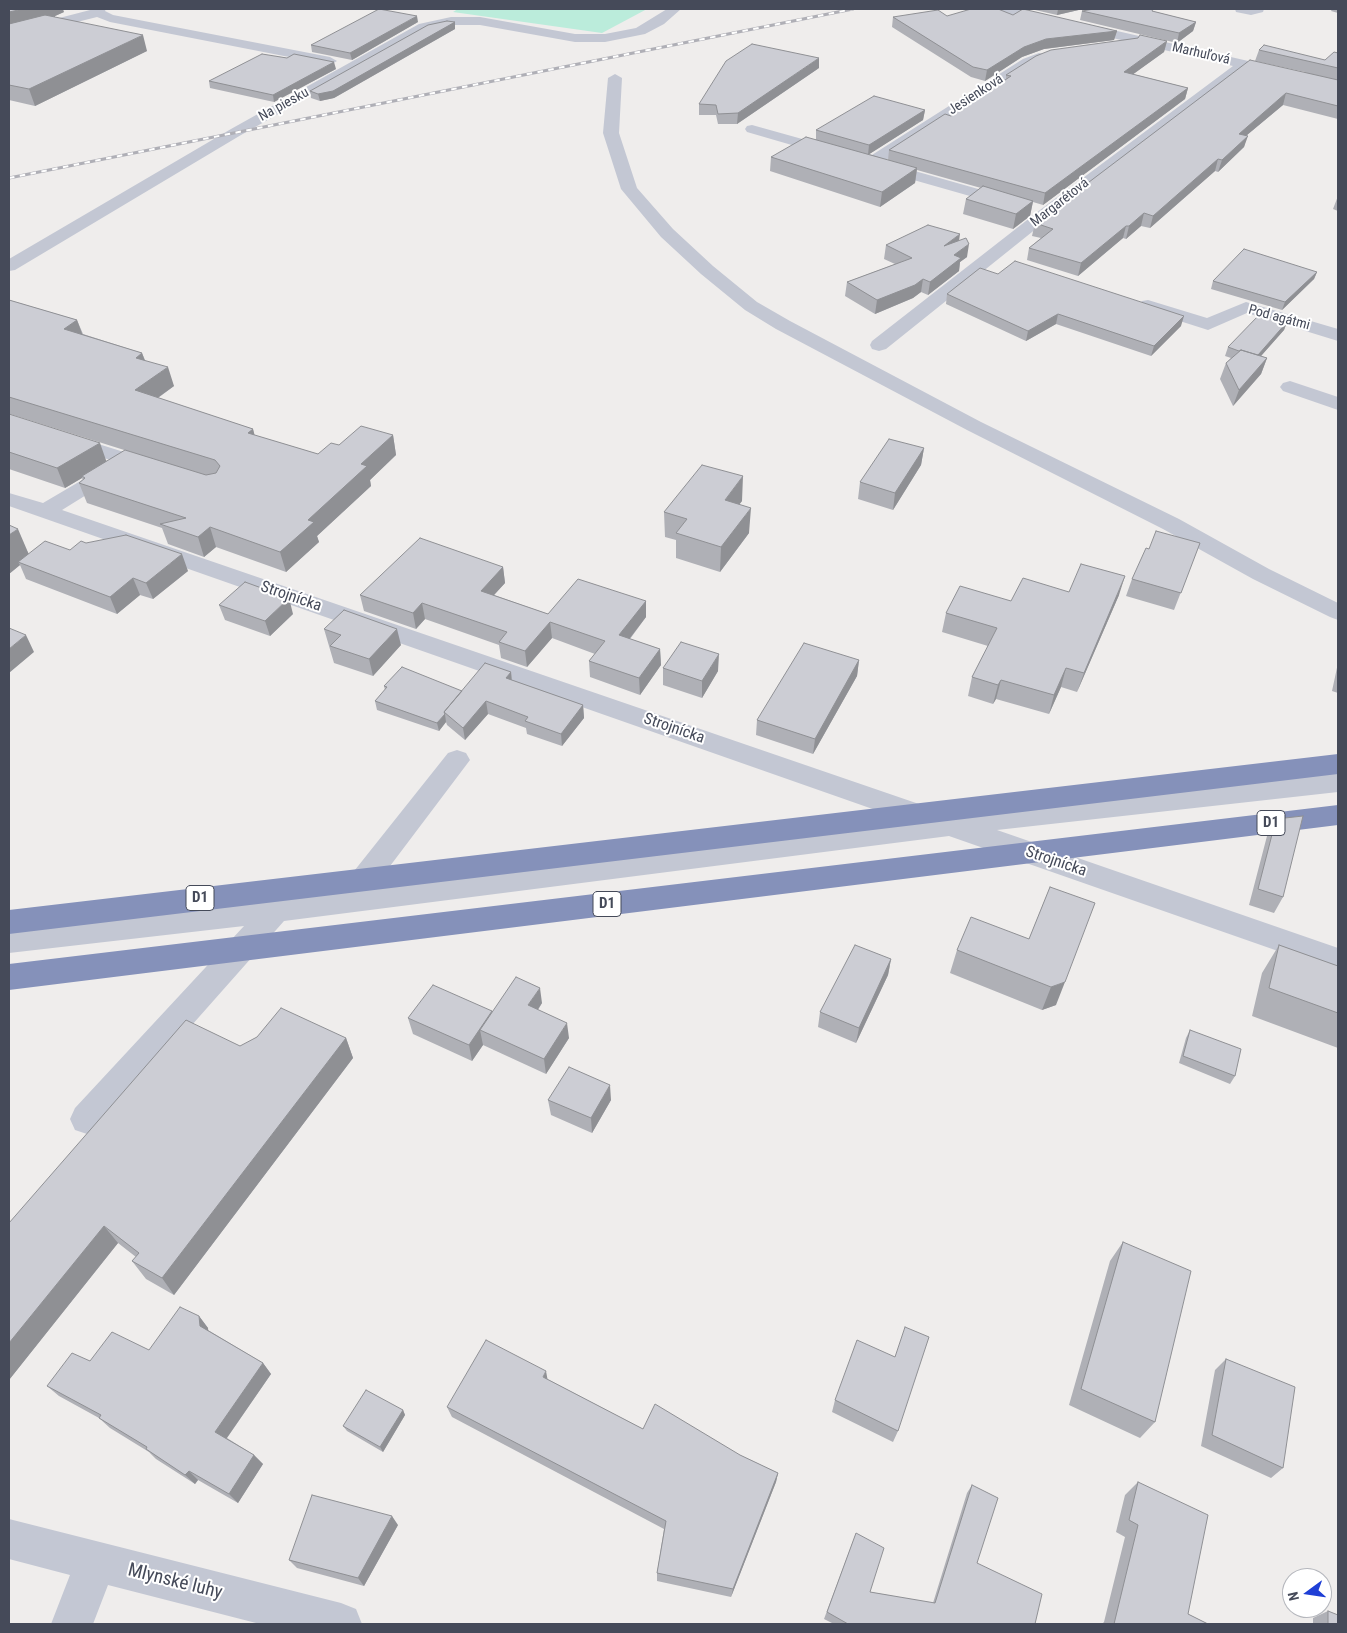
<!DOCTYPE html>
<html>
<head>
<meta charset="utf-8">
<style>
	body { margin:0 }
	#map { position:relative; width:1347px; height:1633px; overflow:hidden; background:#efedec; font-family:"Roboto Condensed",sans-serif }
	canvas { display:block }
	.frame { position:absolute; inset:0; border:10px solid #454a59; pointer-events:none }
	.north { position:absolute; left:1282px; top:1568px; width:50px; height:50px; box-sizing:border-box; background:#fff; border:1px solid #b5b7bd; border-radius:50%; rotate:256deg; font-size:14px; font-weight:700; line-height:20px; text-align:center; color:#454a59 }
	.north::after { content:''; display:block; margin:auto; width:18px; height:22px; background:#1f3fd6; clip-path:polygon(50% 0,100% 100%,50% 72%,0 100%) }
</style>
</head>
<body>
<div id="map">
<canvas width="1347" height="1633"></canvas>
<div class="frame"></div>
<div class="north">N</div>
</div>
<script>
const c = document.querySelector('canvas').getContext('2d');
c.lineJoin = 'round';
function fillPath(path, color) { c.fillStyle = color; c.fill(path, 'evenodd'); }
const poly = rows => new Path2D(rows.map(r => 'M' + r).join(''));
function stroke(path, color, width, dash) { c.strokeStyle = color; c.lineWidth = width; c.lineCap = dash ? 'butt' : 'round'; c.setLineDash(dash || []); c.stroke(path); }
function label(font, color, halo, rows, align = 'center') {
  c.font = font + ' "Roboto Condensed",sans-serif'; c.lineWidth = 4; c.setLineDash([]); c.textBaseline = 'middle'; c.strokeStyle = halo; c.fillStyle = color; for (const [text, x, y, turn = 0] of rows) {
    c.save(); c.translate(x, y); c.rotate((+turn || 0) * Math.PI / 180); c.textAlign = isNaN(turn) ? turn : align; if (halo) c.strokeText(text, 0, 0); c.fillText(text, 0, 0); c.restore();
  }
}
const green = poly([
	[458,9,647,9,602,33,453,12]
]);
const minor = poly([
	[94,9,106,9,105,11,113,15,330,57,337,61,330,65,110,22,97,17,9,39,9,31,94,9],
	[667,9,681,9,664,24,645,34,605,42,575,42,480,25,451,25,428,30,241,135,15,270,9,271,9,259,231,129,419,24,451,17,480,17,575,34,605,34,636,28,667,9],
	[999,9,1021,9,1257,63,1264,67,1257,71,1246,69,1052,216,886,349,879,351,872,349,870,345,872,341,1040,210,1233,66,1005,13,1000,12,999,9],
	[1235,9,1264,9,1263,12,1251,15,1236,12,1235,9],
	[1039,53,1044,54,1046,57,1044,60,1033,65,883,162,1017,200,1019,203,1017,206,1005,206,875,169,874,167,864,166,862,163,864,160,1023,59,1039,53],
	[615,74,622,78,619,133,637,188,673,229,713,266,757,302,790,321,981,422,1179,519,1269,569,1338,603,1338,620,1330,617,1253,579,1163,529,967,430,776,329,745,310,701,274,661,237,621,189,603,133,608,78,615,74],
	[752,125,838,149,841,152,838,155,833,157,747,132,745,129,747,126,752,125],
	[1148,300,1207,318,1246,302,1338,329,1338,341,1247,313,1208,330,1142,309,1139,305,1142,301,1148,300],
	[1290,381,1338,397,1338,410,1283,391,1280,387,1283,383,1290,381],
	[9,416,159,463,163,467,159,471,152,473,145,471,9,428,9,416],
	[113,464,120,466,124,470,120,474,62,510,951,815,1338,772,1338,792,997,830,1338,948,1338,972,949,836,284,921,99,1130,87,1134,75,1130,70,1119,75,1108,244,926,9,953,9,929,339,890,448,753,457,750,466,753,470,760,375,886,904,820,9,506,9,493,43,503,106,466,113,464],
	[9,1519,341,1603,356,1609,362,1624,260,1624,108,1585,93,1624,51,1624,70,1575,9,1559,9,1519]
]);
const highway = poly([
	[1338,754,1338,774,9,934,9,910,1338,754],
	[1338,805,1338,825,9,990,9,964,1338,805]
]);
const rail = poly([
	[9,178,853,9]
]);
const wall = poly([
	[9,9,64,12,55,16,55,17,147,51,35,106,9,100],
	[1036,9,1083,9,1057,15,1035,10],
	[1332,9,1338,9,1338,13,1331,11],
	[1082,11,1152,11,1196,22,1193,31,1177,43,1080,20],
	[1013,15,1117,31,1114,40,1044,49,1022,57,985,81,971,77,892,27,893,17],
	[418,22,352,60,312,52,311,45],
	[455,22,455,29,334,98,320,101,311,98,310,91],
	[1167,41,1164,52,1133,74,1188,88,1185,99,1043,205,1033,202,1030,216,1013,229,963,214,966,199,981,188,917,170,915,183,880,207,770,171,771,157,816,139,816,130,925,110,923,120,869,154,888,160,889,150,951,116,1006,80,1006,75],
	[1259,50,1325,60,1338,53,1338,119,1283,105,1247,135,1244,147,1218,172,1215,171,1150,228,1141,226,1126,239,1123,238,1078,276,1027,260,1029,248,1041,238,1032,236,1035,223,1305,72,1255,61],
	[819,68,737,124,718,124,716,115,699,115,699,104],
	[336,69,274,102,210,88,209,81],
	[1338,196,1338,211,1333,209],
	[959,241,967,257,960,262,959,271,928,295,921,292,913,298,875,314,845,296,847,282,895,264,884,259,886,245],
	[1317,272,1314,279,1282,310,1211,289,1213,281],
	[947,294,1181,326,1151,356,1056,324,1026,341,946,304],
	[9,300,77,320,83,334,142,353,145,360,174,386,158,398,253,429,254,435,318,454,339,445,393,435,396,455,370,480,371,486,317,536,319,542,286,572,216,547,204,557,168,544,162,528,87,503,79,483,83,480,82,478,65,488,9,469],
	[10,414,140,455,107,461],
	[1287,322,1284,330,1261,356,1267,358,1261,374,1233,406,1220,379,1226,363,1231,358,1225,356,1228,347],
	[924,448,921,465,893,510,858,499,860,482],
	[742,501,739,504,749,533,720,572,676,558,676,540,665,537,664,512],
	[9,525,29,554,70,550,86,543,188,571,153,599,140,595,117,614,26,579,20,565,9,574],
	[1200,543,1174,610,1126,596,1132,579,1149,549],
	[503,567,505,583,494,595,548,614,646,601,646,617,630,639,660,649,661,665,640,695,590,677,589,661,595,654,552,638,527,667,501,658,499,645,425,619,416,629,364,611,360,595],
	[1069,592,1119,595,1077,692,1061,687,1049,714,996,699,993,704,968,696,972,677,988,646,942,632,946,613],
	[219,605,293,614,270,636,225,620],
	[324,629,401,645,373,676,334,663],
	[859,660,857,676,813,754,756,735,757,720],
	[1338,663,1338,693,1332,691],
	[663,668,718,671,702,698,663,685],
	[511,672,512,680,583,705,584,718,562,746,527,734,526,728,488,714,465,740,447,725,446,722,439,731,377,710,375,701,385,690,384,686,462,691],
	[1276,819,1283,897,1274,913,1249,905,1267,836],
	[1050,887,1056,1005,1042,1010,950,973,957,950,1029,939],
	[1279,945,1338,966,1338,1048,1252,1016,1262,973],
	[891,959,888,975,856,1043,818,1027,820,1012],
	[542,1003,538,1010,569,1038,546,1074,483,1045,472,1061,413,1034,408,1018,492,1011],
	[1190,1030,1235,1076,1230,1084,1179,1063,1186,1038],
	[346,1038,353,1058,174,1295,146,1279,132,1261,136,1257,118,1243,9,1380,9,1223,240,1046],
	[548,1100,611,1100,592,1133,551,1115],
	[1123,1242,1155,1422,1140,1438,1069,1405,1110,1261],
	[199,1316,208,1328,208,1330,263,1363,271,1374,227,1438,254,1455,263,1464,238,1503,198,1480,195,1484,156,1459,149,1452,110,1428,99,1418,59,1396,47,1386,90,1361,149,1350],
	[894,1357,898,1431,893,1442,832,1412,835,1400],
	[1226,1359,1283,1468,1271,1478,1201,1446,1215,1370],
	[547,1379,643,1429,740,1455,778,1473,776,1482,731,1597,657,1581,657,1573,664,1529,452,1417,447,1407],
	[403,1410,405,1415,383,1452,347,1431,343,1426],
	[1138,1482,1188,1614,1208,1624,1102,1624,1104,1622,1125,1537,1116,1532,1125,1495],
	[972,1485,977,1563,1035,1624,834,1624,824,1619,856,1533,870,1592,933,1603,967,1493],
	[398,1525,364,1586,297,1568,289,1560],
	[1328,1611,1338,1624,1313,1624,1313,1618]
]);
const shadedWall = poly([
	[23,9,63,9,64,12,55,16,55,17,9,29,9,12],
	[1058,9,1083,9,1057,15],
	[417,16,418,22,352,60,350,53],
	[455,22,455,29,334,98,320,101,318,94],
	[1196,22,1193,31,1177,43,1179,33],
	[1117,31,1114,40,1044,49,1022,57,985,81,987,70,1024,47,1046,39],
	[143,35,147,51,35,106,29,89],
	[1167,41,1164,52,1121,83,1124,72],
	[819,58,819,68,737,124,738,113],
	[334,62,336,69,274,102,273,95],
	[1188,88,1185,99,1043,205,1045,193],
	[1286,93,1283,105,1235,145,1239,134],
	[925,110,923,120,868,155,869,145],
	[1248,136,1244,147,1218,172,1222,160],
	[1218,159,1215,171,1150,228,1153,216],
	[917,168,915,183,880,207,882,192],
	[1033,201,1030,216,1013,229,1016,214],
	[1144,213,1141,226,1126,239,1129,226],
	[1126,226,1123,238,1078,276,1081,263],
	[960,234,958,248,944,246],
	[969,244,967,257,960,262,959,271,928,295,930,282,954,255],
	[1317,272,1314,279,1282,310,1285,302],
	[923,279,921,292,913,298,875,314,877,300],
	[1058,314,1056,324,1026,341,1028,331],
	[1184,316,1181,326,1151,356,1154,346],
	[77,320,84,339,64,329],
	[1287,322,1284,330,1253,365,1256,357],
	[142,353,149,372,136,358],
	[1267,358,1261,374,1233,406,1239,390],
	[168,367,174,386,142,409,135,390],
	[253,429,258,448,248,433],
	[393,435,396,455,370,480,371,486,317,536,319,542,286,572,280,552,308,520,361,464],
	[100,443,107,463,82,476,82,478,65,488,57,468],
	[924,448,921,465,893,510,895,493],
	[743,476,742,501,724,525,725,500],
	[751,508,749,533,720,572,721,547],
	[210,527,216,547,204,557,198,537],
	[18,529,30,557,18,562,20,565,9,574,9,535],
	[182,554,188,571,153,599,146,583],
	[503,567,505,583,483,607,481,591],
	[1125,576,1119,595,1077,692,1084,673],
	[133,578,140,595,117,614,110,597],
	[289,598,293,614,270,636,265,621],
	[646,601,646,617,620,651,619,635],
	[422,603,425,619,416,629,413,613],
	[550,622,552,638,527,667,525,651],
	[397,629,401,645,373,676,369,659],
	[26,635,34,652,9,673,9,649],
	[660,649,661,665,640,695,639,678],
	[719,654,718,671,702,698,702,681],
	[859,660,857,676,813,754,815,739],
	[1066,668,1061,687,1049,714,1054,695],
	[511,672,512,685,506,678],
	[1001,680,996,699,993,704,998,685],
	[486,701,488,714,465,740,463,728],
	[583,705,584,718,562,746,561,734],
	[445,714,446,722,439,731,437,723],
	[891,959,888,975,856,1043,859,1028],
	[1065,982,1056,1005,1042,1010,1051,987],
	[540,988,542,1003,530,1021,528,1005],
	[492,1011,480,1030,483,1045,472,1061,469,1045],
	[567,1023,569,1038,546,1074,544,1059],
	[346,1038,353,1058,174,1295,162,1278],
	[610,1085,611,1100,592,1133,591,1118],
	[104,1226,118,1243,9,1380,9,1343],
	[199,1316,208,1328,209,1337,200,1326],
	[263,1363,271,1374,224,1442,215,1432],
	[546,1371,548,1382,543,1377],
	[403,1410,405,1415,383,1452,380,1447],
	[254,1455,263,1464,238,1503,229,1494],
	[189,1471,198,1480,195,1484,185,1475],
	[778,1473,776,1482,731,1597,733,1589],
	[392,1516,398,1525,364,1586,358,1578]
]);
const building = poly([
	[9,9,23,9,9,12,9,9],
	[379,9,417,16,350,53,311,45,379,9],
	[971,9,998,9,1013,15,1023,9,1117,31,1046,39,1024,47,987,70,973,67,893,17,938,10,947,16,971,9],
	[1094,9,1153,9,1152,11,1196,22,1179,33,1082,11,1094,9],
	[45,15,143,35,29,89,9,85,9,24,45,15],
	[447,21,455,22,333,91,318,94,310,91,428,25,447,21],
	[1140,35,1167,41,1124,72,1188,88,1045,193,889,150,945,114,951,116,1011,76,1006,75,1036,56,1051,50,1138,38,1140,35],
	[752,44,819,58,738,113,718,114,716,105,699,104,726,61,752,44],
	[1264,45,1325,60,1334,52,1338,53,1338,68,1259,50,1264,45],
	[262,54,287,58,294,54,334,62,273,95,209,81,262,54],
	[1250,60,1338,80,1338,106,1286,93,1239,134,1248,136,1222,160,1218,159,1153,216,1144,213,1129,226,1126,226,1081,263,1029,248,1053,229,1035,223,1250,60],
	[874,96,925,110,869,145,816,130,874,96],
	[806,137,917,168,882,192,771,157,806,137],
	[983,186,1033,201,1016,214,966,199,983,186],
	[928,225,960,234,944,246,966,238,969,244,954,255,961,258,930,282,923,279,915,285,877,300,847,282,912,258,886,245,928,225],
	[1244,249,1317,272,1285,302,1213,281,1244,249],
	[1015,261,1184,316,1154,346,1058,314,1028,331,947,294,980,268,998,274,1015,261],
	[9,300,77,320,64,329,142,353,136,358,168,367,135,390,253,429,248,433,318,454,331,443,339,445,361,426,393,435,361,464,367,466,308,520,314,522,280,552,210,527,198,537,160,524,186,518,79,483,85,478,82,476,125,450,206,475,216,473,220,466,215,460,9,397,9,300],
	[1260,314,1287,322,1258,355,1241,350,1239,351,1228,347,1260,314],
	[1241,350,1267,358,1239,390,1226,363,1241,350],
	[9,414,100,443,57,468,9,452,9,414],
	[889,439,924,448,895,493,860,482,889,439],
	[702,465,743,476,725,500,751,508,721,547,676,533,687,519,664,512,702,465],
	[9,525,18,529,9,535,9,525],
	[1156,531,1200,543,1181,593,1132,579,1146,548,1149,549,1156,531],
	[126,535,182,554,146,583,133,578,110,597,18,562,45,541,70,550,81,541,86,543,126,535],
	[420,538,503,567,481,591,548,614,578,579,646,601,619,635,660,649,639,678,589,661,605,641,550,622,525,651,499,642,507,632,422,603,413,613,360,595,420,538],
	[1081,564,1125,576,1084,673,1066,668,1054,695,1001,680,998,685,972,677,997,628,946,613,960,586,1011,601,1023,578,1069,592,1081,564],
	[245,582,289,598,265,621,219,605,245,582],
	[344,610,397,629,369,659,330,646,341,635,324,629,344,610],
	[9,628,26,635,9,649,9,628],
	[681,642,719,654,702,681,663,668,681,642],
	[804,643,859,660,815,739,757,720,804,643],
	[485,663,511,672,506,678,583,705,561,734,525,721,528,717,486,701,463,728,444,712,485,663],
	[402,667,462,691,444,712,445,714,437,723,375,701,387,687,384,686,402,667],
	[1303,816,1283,897,1258,889,1276,819,1303,816],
	[1050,887,1095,903,1065,982,1051,987,957,950,971,917,1029,939,1050,887],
	[855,945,891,959,859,1028,820,1012,855,945],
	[1279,945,1338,966,1338,1013,1269,988,1279,945],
	[516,977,540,988,528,1005,567,1023,544,1059,480,1030,516,977],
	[433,985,492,1011,469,1045,408,1018,433,985],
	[281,1008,346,1038,162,1278,132,1261,139,1253,104,1226,9,1343,9,1223,186,1020,240,1046,257,1037,281,1008],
	[1190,1030,1241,1049,1235,1076,1183,1056,1190,1030],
	[569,1067,610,1085,591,1118,548,1100,569,1067],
	[1123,1242,1191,1271,1155,1422,1081,1389,1123,1242],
	[180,1307,199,1316,200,1326,263,1363,215,1432,254,1455,229,1494,189,1471,185,1475,146,1449,147,1447,99,1418,101,1415,47,1386,72,1353,90,1361,112,1332,149,1350,180,1307],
	[905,1327,929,1337,898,1431,835,1400,857,1340,895,1357,905,1327],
	[486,1340,546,1371,543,1377,643,1429,655,1404,740,1455,778,1473,733,1589,657,1573,666,1521,447,1407,486,1340],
	[1226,1359,1295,1387,1283,1468,1212,1435,1226,1359],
	[366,1390,403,1410,380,1447,343,1426,366,1390],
	[1138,1482,1208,1515,1188,1614,1208,1624,1114,1624,1138,1525,1129,1520,1138,1482],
	[972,1485,998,1498,977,1563,1042,1594,1035,1624,848,1624,827,1612,856,1533,884,1548,870,1592,935,1603,972,1485],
	[312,1495,392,1516,358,1578,289,1560,312,1495],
	[1328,1611,1338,1615,1338,1624,1328,1624,1328,1611]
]);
const farStreetnames = [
	["Marhuľová",1201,54,13],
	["Jesienková",976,95,-33],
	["Na piesku",284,105,-29],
	["Margarétová",1060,203,-38],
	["Pod agátmi",1279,318,15]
];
const shields = [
	[1271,823,28],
	[200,898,28],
	[607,904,28]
];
const shieldNames = [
	["D1",1271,823],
	["D1",200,898],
	["D1",607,904]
];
const streetNames = [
	["Strojnícka",291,597,19],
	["Strojnícka",674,729,19],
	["Strojnícka",1056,862,19]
];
const nearStreetnames = [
	["Mlynské luhy",175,1582,14]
];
fillPath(green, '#bbecdb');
fillPath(minor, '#c3c7d3');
fillPath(highway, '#8591ba');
stroke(rail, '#afafb6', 3);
stroke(rail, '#fff', 2, [5.5]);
fillPath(wall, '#afb0b6');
fillPath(shadedWall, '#8f9094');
fillPath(building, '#cccdd4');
stroke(building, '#8f9094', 1);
label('14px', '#454a59', '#fff', farStreetnames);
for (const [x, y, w] of shields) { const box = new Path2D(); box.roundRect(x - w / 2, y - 12.5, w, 25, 4); c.fillStyle = '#fff'; c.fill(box); stroke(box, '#454a59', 1); }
label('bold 15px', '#454a59', null, shieldNames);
label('16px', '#454a59', '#fff', streetNames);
label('19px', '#454a59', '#fff', nearStreetnames);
</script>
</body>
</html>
